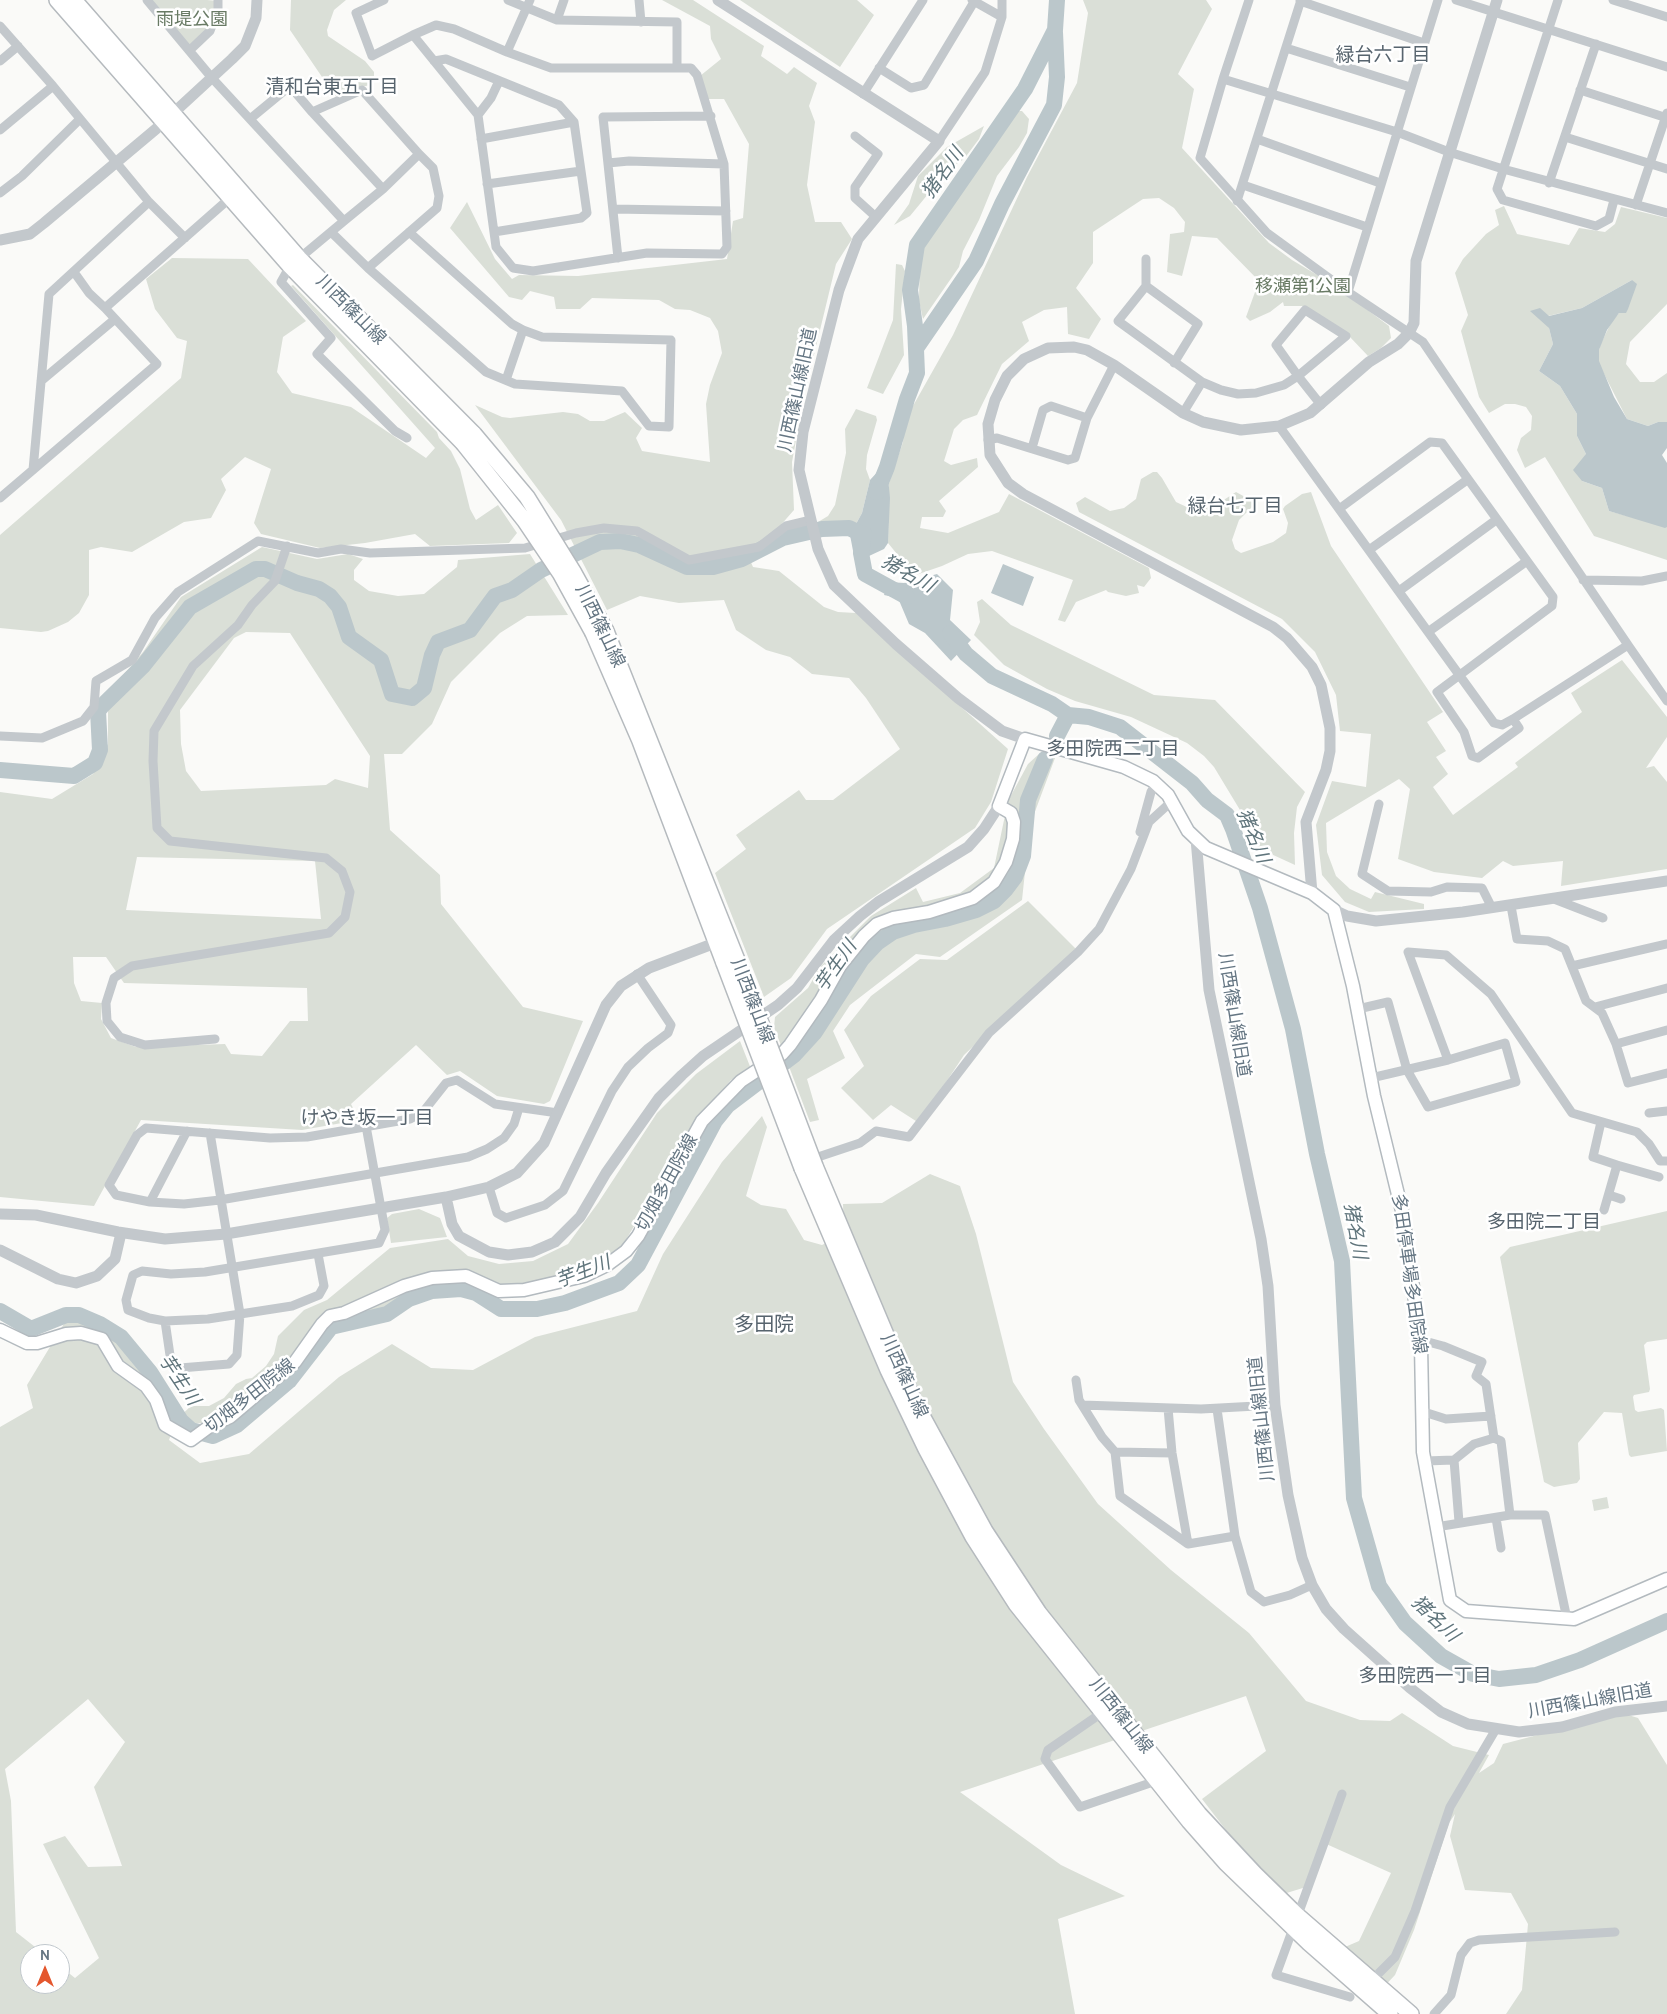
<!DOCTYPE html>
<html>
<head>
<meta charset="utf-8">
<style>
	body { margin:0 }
	#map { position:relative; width:1667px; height:2014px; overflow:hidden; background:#fafaf8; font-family:Cabin,sans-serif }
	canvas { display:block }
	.north { position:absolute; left:20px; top:1944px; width:50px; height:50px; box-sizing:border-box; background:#fff; border:1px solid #c1c8cd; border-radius:50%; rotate:0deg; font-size:14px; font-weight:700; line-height:20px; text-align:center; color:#657683 }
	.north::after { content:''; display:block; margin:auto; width:18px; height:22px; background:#e4572e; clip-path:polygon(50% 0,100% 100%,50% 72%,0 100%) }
</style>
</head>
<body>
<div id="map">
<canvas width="1667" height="2014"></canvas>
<div class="north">N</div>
</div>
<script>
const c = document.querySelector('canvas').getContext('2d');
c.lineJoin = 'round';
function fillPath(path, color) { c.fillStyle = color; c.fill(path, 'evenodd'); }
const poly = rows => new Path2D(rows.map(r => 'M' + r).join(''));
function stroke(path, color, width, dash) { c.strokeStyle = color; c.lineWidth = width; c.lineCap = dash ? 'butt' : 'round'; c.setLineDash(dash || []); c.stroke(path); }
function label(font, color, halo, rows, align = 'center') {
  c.font = font + ' Cabin,"Noto Sans JP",sans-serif'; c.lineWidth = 5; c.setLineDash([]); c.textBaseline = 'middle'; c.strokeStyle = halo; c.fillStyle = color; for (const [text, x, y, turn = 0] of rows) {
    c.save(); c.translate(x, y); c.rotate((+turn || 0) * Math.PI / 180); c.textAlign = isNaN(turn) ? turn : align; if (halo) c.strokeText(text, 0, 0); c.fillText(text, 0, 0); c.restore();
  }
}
const green = poly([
	[147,0,207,0,218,1,210,31,190,50],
	[291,0,346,0,334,10,327,30,328,36,365,61,374,72,374,79,371,85,355,88,335,96,290,30],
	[662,0,693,0,764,46,761,56,787,74,794,67,817,83,809,106,815,122,807,185,815,222,841,222,852,239,836,264,804,396,792,462,794,510,750,560,753,567,779,571,824,607,838,612,856,613,1008,749,991,802,975,828,827,929,791,978,764,997,715,873,746,849,736,835,799,790,806,800,833,800,900,749,866,698,849,678,812,674,790,657,766,650,736,630,724,600,679,603,640,596,607,610,561,520,475,405,502,417,510,418,563,412,578,414,590,421,604,421,625,412,642,428,636,438,642,451,710,462,706,404,710,385,722,353,718,331,710,318,690,310,675,309,659,300,592,298,580,309,556,309,554,297,530,291,522,300,509,297,450,228,467,202,495,259,512,279,519,275,578,276,727,259,733,221,743,218,749,144,724,99,708,99,700,76,721,59,711,39,710,26],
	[740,0,857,0,874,15,840,67],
	[1083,0,1206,0,1212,9,1178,74,1194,89,1182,148,1269,243,1292,260,1334,285,1389,326,1391,338,1381,348,1368,356,1350,337,1302,306,1284,306,1283,302,1270,312,1250,321,1246,317,1259,281,1217,238,1192,236,1182,276,1167,272,1170,234,1184,232,1185,222,1174,208,1159,198,1143,199,1093,232,1093,263,1076,288,1101,319,1089,339,1068,334,1067,307,1044,310,1022,322,1029,341,1002,364,977,415,963,420,954,429,944,461,951,465,977,458,978,467,939,501,946,511,943,517,922,517,920,528,948,533,999,512,1009,494,1149,568,1151,578,1144,587,1137,585,1139,593,1126,596,1108,592,1106,590,1076,602,1065,622,1058,620,1073,580,992,551,968,554,942,566,907,578,897,554,888,543,889,483,903,442,904,426,909,413,953,335,1027,177,1077,83,1088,13],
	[1019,111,1022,111,1029,119,1027,133,1019,147,997,176,979,220,963,251,959,267,923,319,919,301,920,251,1007,120],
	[984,126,979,139,964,159,947,171,910,216,894,225,909,204,918,176,947,147],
	[1504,206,1517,234,1569,245,1579,228,1605,232,1615,224,1621,207,1667,218,1667,304,1630,342,1626,364,1640,382,1654,382,1667,373,1667,422,1658,422,1648,426,1627,419,1599,364,1599,350,1601,343,1612,321,1619,313,1632,280,1582,308,1548,316,1549,328,1553,344,1539,371,1560,386,1577,414,1577,436,1586,454,1582,481,1602,488,1609,511,1667,527,1667,560,1594,536,1545,457,1525,468,1517,450,1521,438,1531,430,1532,416,1526,407,1515,404,1505,404,1489,413,1479,397,1461,331,1468,315,1455,273,1463,259,1486,234,1499,225,1495,210],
	[172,258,248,259,306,321,283,337,277,372,292,393,351,407,426,458,435,448,291,286,293,285,437,432,439,438,451,451,460,469,470,509,476,520,498,505,517,533,509,543,430,546,415,534,365,543,320,548,261,534,254,523,271,469,245,457,221,479,226,490,211,518,184,522,132,552,101,547,89,550,89,595,79,613,68,622,48,631,41,632,0,628,0,535,181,378,187,341,177,338,155,309,146,279],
	[896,264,902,265,905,271,901,309,904,355,883,394,867,388,893,320],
	[856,409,876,416,877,420,867,455,866,469,870,480,862,513,850,535,825,534,818,525,818,522,828,516,835,505,846,453,845,429],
	[1153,472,1157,472,1162,478,1176,502,1191,509,1213,507,1236,492,1256,503,1239,520,1232,540,1235,549,1241,553,1273,542,1286,533,1288,523,1283,509,1285,506,1302,494,1311,492,1331,546,1443,712,1427,722,1446,751,1436,757,1448,774,1433,787,1453,815,1518,767,1515,763,1582,712,1571,693,1622,660,1667,717,1667,737,1646,768,1654,766,1667,782,1667,869,1561,886,1563,861,1513,866,1503,861,1482,878,1434,872,1398,859,1410,789,1399,779,1326,823,1327,852,1336,876,1350,889,1371,899,1375,892,1424,904,1424,909,1369,912,1345,902,1322,875,1316,825,1332,781,1366,787,1371,734,1340,731,1336,695,1315,652,1282,619,1079,512,1076,503,1085,497,1110,511,1124,508,1136,499,1141,479],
	[262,547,317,559,348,554,363,559,354,570,354,580,369,591,398,596,424,594,457,567,458,560,530,554,568,615,527,616,500,633,451,682,432,724,402,754,384,754,390,830,440,875,441,904,523,1007,583,1021,550,1101,544,1104,497,1096,460,1071,447,1075,416,1045,351,1104,359,1120,302,1130,141,1120,94,1206,0,1197,0,792,52,799,93,774,108,744,108,693,143,652,181,597],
	[246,632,290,633,370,756,368,788,335,779,326,785,201,791,186,771,181,744,180,710,234,638],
	[137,857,315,861,321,919,126,910],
	[73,957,106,957,124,983,307,988,308,1021,290,1021,262,1056,231,1054,225,1044,136,1047,111,1038,101,1019,102,1003,81,1001,74,983],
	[982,599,1011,625,1154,695,1215,700,1305,792,1297,807,1294,833,1295,865,1258,848,1240,810,1214,767,1204,756,1187,743,1131,717,1075,701,1047,689,1004,665,974,635,980,622,977,602],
	[1039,754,1055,758,1030,825,1022,900,940,957,916,954,850,1005,833,1031,845,1058,807,1079,819,1120,810,1122,774,1027,775,1017,808,988,820,967,871,916,916,888,923,902,960,893,994,868,1008,801,1028,764],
	[1028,901,1076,949,964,1055,919,1123,891,1105,873,1120,841,1088,864,1066,844,1030,871,996,920,959,947,960],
	[740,1041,751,1069,731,1080,697,1121,621,1248,595,1266,525,1286,503,1287,467,1274,442,1270,422,1275,412,1293,366,1316,333,1321,282,1370,241,1403,203,1423,188,1424,173,1429,169,1440,200,1463,249,1454,339,1377,392,1344,431,1368,473,1370,535,1337,637,1311,663,1254,722,1162,762,1116,767,1127,746,1196,761,1205,786,1209,804,1240,822,1245,844,1234,843,1204,882,1203,930,1174,960,1186,976,1234,1013,1382,1044,1429,1098,1504,1171,1570,1249,1633,1306,1701,1360,1720,1390,1721,1402,1713,1453,1746,1489,1755,1479,1773,1494,1763,1503,1744,1622,1713,1638,1718,1667,1765,1667,2014,1506,2014,1522,1990,1528,1924,1511,1893,1465,1890,1450,1836,1455,1814,1449,1823,1414,1930,1395,1975,1378,1993,1331,1953,1359,1941,1391,1873,1324,1843,1306,1887,1277,1896,1202,1799,1266,1751,1246,1696,960,1792,1061,1865,1125,1896,1058,1919,1075,2014,0,2014,0,1427,33,1408,27,1385,68,1317,124,1341,147,1375,163,1380,176,1420,191,1406,209,1406,224,1398,236,1384,246,1379,252,1378,266,1366,274,1354,278,1336,304,1310,327,1300,390,1248,448,1239,468,1256,499,1264,533,1261,568,1244,598,1203,657,1113,696,1074],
	[88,1699,125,1742,94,1787,122,1866,88,1867,65,1836,43,1844,99,1958,75,1978,60,1966,60,1984,30,1984,30,1954,44,1954,16,1932,11,1801,5,1769],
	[419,1209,440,1218,447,1237,391,1243,387,1218,392,1214],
	[1667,1211,1667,1339,1647,1342,1644,1345,1650,1389,1649,1392,1634,1395,1633,1397,1635,1410,1638,1412,1661,1408,1664,1410,1667,1451,1631,1457,1629,1455,1622,1413,1604,1412,1578,1443,1580,1479,1577,1483,1554,1487,1544,1482,1500,1257,1510,1247],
	[1607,1497,1609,1508,1594,1511,1592,1500]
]);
const water = poly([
	[1632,280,1637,284,1628,309,1626,313,1619,313,1607,330,1599,350,1599,361,1614,397,1627,419,1648,426,1658,422,1667,422,1667,448,1662,455,1667,463,1667,527,1665,528,1609,511,1602,488,1582,481,1573,470,1586,454,1577,436,1577,414,1560,386,1539,371,1553,344,1549,328,1530,311,1540,308,1549,316,1582,308],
	[881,468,888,477,890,498,888,543,884,549,869,556,854,556,850,535,862,513,870,480],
	[1003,564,1034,577,1023,606,991,593],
	[937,574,953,590,950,620,971,640,951,661,925,633,909,624,898,598,884,595,889,582,904,583]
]);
const river = poly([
	[917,347,976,261,1002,204,1054,105,1057,77,1055,32],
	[877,492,887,467,907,399,917,373,915,326,910,290,917,245,1025,89,1055,30,1057,0],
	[864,534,861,553,865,574,907,597],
	[950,633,966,654,992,676,1052,704,1068,715,1089,717,1120,727,1192,783,1207,800,1227,815,1233,829,1260,908,1293,1029,1317,1154,1342,1261,1354,1498,1379,1586,1405,1623,1441,1656,1473,1674,1499,1679,1536,1675,1580,1660,1667,1621],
	[1057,736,1068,715],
	[0,770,74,776,95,763,100,750,98,711,102,706,143,666,190,607,256,569,265,569,297,583,319,589,330,596,339,607,349,637,381,660,392,694,412,698,424,688,432,655,438,642,470,630,495,596,512,590,541,570,600,542,620,541,639,545,687,567,713,567,742,559,783,538,822,529,849,528,864,535],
	[0,1311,31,1329,66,1315,79,1315,100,1324,121,1337,150,1372,181,1421,191,1430,213,1436,237,1425,289,1381,331,1327,387,1314,409,1299,432,1291,461,1289,476,1293,501,1309,537,1309,565,1303,619,1283,638,1265,715,1121,728,1105,794,1055,815,1032,862,959,877,943,893,932,914,925,945,919,976,910,994,901,1006,889,1015,877,1023,856,1028,800,1045,759]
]);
const minor = poly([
	[147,0,212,78,344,221,383,189,419,154,362,90,312,112,290,86,250,119],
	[384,0,356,13,372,56,413,35,478,115,496,247,513,268,533,271,647,253,722,254,727,247,724,164,697,75,691,68,551,68,507,52,530,0],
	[508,0,557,20,677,22,677,68],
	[639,0,641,22],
	[972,0,1002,17],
	[1456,0,1667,67],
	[1558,0,1497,189,1503,200,1596,226,1609,219,1614,200],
	[1613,0,1667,17],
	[1300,1,1424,43],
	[557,20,564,0],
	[0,26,53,86,149,202,185,238],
	[413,35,436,25,454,29,507,52],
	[1286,48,1410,87],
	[190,50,210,31,218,10,218,0],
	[0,61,18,46],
	[434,61,446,59,559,105,574,122,587,213,581,218,494,232],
	[879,68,911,88,924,85,974,2],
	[1223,79,1249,0],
	[1580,90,1667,118],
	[863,94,923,0],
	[312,112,383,189],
	[478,115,491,98,499,81],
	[0,130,53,86],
	[855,136,878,154,855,187,855,198,876,217],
	[1565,137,1667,169],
	[481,139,574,122],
	[1257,139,1380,183],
	[939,141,985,72,1002,17,1002,0],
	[608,163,629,161,724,164],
	[1549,183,1596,44],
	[487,184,581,171],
	[1243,185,1367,227],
	[0,193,22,176,79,120],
	[1237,201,1301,0],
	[1636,205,1667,113],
	[614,209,726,211],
	[344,221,290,266,281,282,331,338,317,354,395,431,407,438],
	[331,232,368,268],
	[409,232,512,324,523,330,542,337,671,340,669,427,649,426,622,391,515,384,486,372,368,268,437,208,439,196,433,168,419,154],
	[618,258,603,117,711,116],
	[1146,259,1146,286,1118,321,1202,382,1221,390,1238,394,1256,393,1284,385,1298,376,1346,336,1305,310,1276,345,1298,376,1321,405],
	[74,272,89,293,105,308],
	[1146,286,1198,324,1174,363],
	[1348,292,1438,0],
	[506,380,523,330],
	[41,381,115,319],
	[1183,413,1202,382],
	[1279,426,1494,723,1502,725,1513,719,1628,645,1667,701],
	[988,440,997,438,1068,460,1075,458,1087,418,1114,365],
	[1032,448,1043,410,1051,406,1087,418],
	[33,470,49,294,149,202],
	[0,498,157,364,105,308,230,198],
	[1339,509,1430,442,1442,443,1553,597,1552,606,1437,692,1464,732,1472,756,1478,758,1519,728,1513,719],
	[1369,550,1467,480],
	[1583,580,1642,581,1667,576],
	[1399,591,1496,520],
	[1428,632,1527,561],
	[1628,645,1423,342,1348,292,1267,233,1200,158,1223,79,1397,132,1449,152,1503,169,1667,213],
	[0,736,42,738,83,721,94,707,96,681,132,660,155,618,178,592,258,541,318,553,341,549,370,553,525,548,576,533,604,528,637,531,689,560,759,547,786,526,811,520],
	[1379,804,1362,874,1388,891,1431,892,1447,887,1482,888,1492,908],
	[1140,832,1151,792,1156,784],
	[1554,899,1603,918],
	[1511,906,1517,939,1548,941,1565,949,1586,1001,1602,1013,1616,1044,1628,1083,1667,1073],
	[1572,966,1667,944],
	[1595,1007,1667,988],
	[1358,1009,1388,1002,1407,1070,1428,1107,1516,1082,1505,1043,1448,1060],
	[215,1039,145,1045,120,1037,107,1021,106,1003,114,978,132,966,329,933,345,917,350,892,342,871,326,858,170,841,157,828,153,761,154,731,193,666,238,625,252,605,275,581,287,546],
	[1616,1044,1667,1030],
	[1371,1078,1448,1060,1408,952,1446,955,1491,994,1572,1113,1637,1132,1649,1144,1660,1161,1667,1161],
	[519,1108,514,1124,504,1138,487,1149,468,1157,220,1200,184,1204,150,1202,116,1195,109,1185,137,1135,146,1128,270,1138,307,1137,410,1119,423,1112,446,1083,457,1080,495,1104,558,1113],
	[1649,1113,1667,1111],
	[1601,1122,1593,1157,1617,1165],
	[812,1159,860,1143,876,1131,909,1137,989,1033,1078,952,1099,929,1131,869,1149,822,1172,801],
	[489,1187,497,1213,506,1218,545,1205,563,1191,612,1091,628,1067,648,1048,668,1033,671,1025,637,974],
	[1609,1195,1621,1199],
	[150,1202,187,1131],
	[1604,1210,1617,1165,1659,1177],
	[318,1254,324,1286,319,1295,292,1306,208,1319,165,1321,149,1318,128,1310,126,1300,133,1275,142,1271,171,1274,205,1272,379,1243,385,1230,366,1126],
	[165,1321,171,1362,180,1368,229,1364,237,1355,240,1314,210,1133],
	[1421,1340,1443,1346,1482,1362,1476,1376,1486,1384,1494,1438,1501,1441,1510,1515],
	[1076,1380,1079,1400,1102,1437,1115,1452,1120,1496,1188,1544,1235,1536],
	[1082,1405,1201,1409,1275,1405],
	[1168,1408,1172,1453,1188,1544],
	[1217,1409,1235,1536,1251,1592,1264,1602,1290,1595,1312,1585],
	[1421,1411,1446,1419,1491,1416],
	[1115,1452,1172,1453],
	[1454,1460,1459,1522],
	[1425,1461,1454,1460,1474,1444,1494,1438],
	[1496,1518,1501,1548],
	[1436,1527,1510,1515,1545,1515,1567,1619],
	[1103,1712,1048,1750,1045,1759,1080,1807,1156,1781],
	[1342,1794,1276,1975,1350,1997],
	[1379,1973,1395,1957,1415,1911,1450,1807,1496,1729],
	[1434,2014,1451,1995,1461,1955,1470,1943,1479,1940,1615,1932]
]);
const tertiary = poly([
	[718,0,939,141,858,239,839,290,803,432,799,470,818,549,834,585,896,644,958,698,1002,731,1025,739],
	[0,240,30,234,44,223,156,129,232,59,245,46,256,18,257,0],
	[1196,839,1209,990,1261,1239,1268,1286,1275,1405,1288,1495,1302,1558,1312,1585,1326,1609,1344,1629,1410,1688,1441,1712,1468,1724,1519,1732,1562,1727,1615,1712,1667,1706],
	[1312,893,1306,822,1326,770,1330,751,1330,728,1321,685,1312,667,1287,638,1273,627,1023,494,1008,483,990,455,988,424,995,400,1007,376,1024,359,1048,348,1074,347,1087,350,1114,365,1183,413,1203,422,1241,430,1279,426,1310,413,1369,362,1398,344,1409,333,1414,323,1416,261,1497,0],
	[1334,910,1347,916,1376,921,1463,912,1667,881],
	[446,1197,452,1224,459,1236,489,1252,508,1255,532,1252,555,1242,580,1217,606,1173,659,1098,682,1075,703,1056,778,1005,797,988,834,940,860,916,878,902,968,847,984,829,999,806],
	[0,1214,36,1215,118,1232,165,1239,226,1234,446,1197,489,1187,517,1173,544,1143,606,1005,621,986,649,968,723,940],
	[0,1250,58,1279,76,1283,97,1276,115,1259,121,1233]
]);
const secondary = poly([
	[0,1330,27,1343,37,1343,66,1334,81,1333,102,1339,118,1366,146,1386,156,1400,165,1425,191,1440,210,1426,230,1417,295,1362,322,1324,330,1316,344,1313,404,1286,432,1278,466,1276,499,1291,524,1290,584,1276,607,1265,626,1251,638,1236,702,1121,741,1081,782,1054,790,1045,821,1000,840,966,864,936,877,924,893,918,929,912,973,898,994,882,1006,862,1013,839,1014,822,1011,813,999,806,1025,739,1124,767,1153,781,1168,795,1188,831,1206,848,1312,893,1334,910,1353,986,1374,1096,1403,1215,1421,1345,1423,1452,1450,1600,1466,1611,1574,1619,1667,1579]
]);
const primary = poly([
	[57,0,290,266,463,443],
	[74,0,299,258,474,434],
	[606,631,737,960],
	[593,633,640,741,724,963],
	[815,1166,913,1399,985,1531,1039,1613,1199,1814,1255,1874,1298,1916,1411,2014],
	[802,1168,888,1370,926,1449,973,1537,1016,1604,1189,1821,1226,1863,1309,1943,1390,2014]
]);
const primaryBridge = poly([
	[474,434,527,497,574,573,606,631],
	[463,443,525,521,560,573,593,633],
	[737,960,815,1166],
	[724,963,802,1168]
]);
const parkNames = [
	["雨堤公園",192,20],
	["移瀬第1公園",1303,287]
];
const streetNames = [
	["川西篠山線",351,310,45],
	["川西篠山線旧道",798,390,-78],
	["川西篠山線",600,626,64],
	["川西篠山線",752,1001,69],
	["川西篠山線旧道",1234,1015,81],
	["切畑多田院線",667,1183,-61],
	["多田停車場多田院線",1409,1274,82],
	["川西篠山線",904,1376,66],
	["切畑多田院線",250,1396,-38],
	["川西篠山線旧道",1262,1419,-96],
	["川西篠山線旧道",1590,1701,-10],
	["川西篠山線",1121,1716,52]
];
const neighbourhoodNames = [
	["緑台六丁目",1383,55],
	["清和台東五丁目",332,87],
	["緑台七丁目",1235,506],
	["多田院西二丁目",1113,749],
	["けやき坂一丁目",367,1118],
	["多田院二丁目",1544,1222],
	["多田院西一丁目",1425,1676]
];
const waterNames = [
	["猪名川",943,173,-55],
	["猪名川",908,574,29],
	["猪名川",1253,836,67],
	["芋生川",836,966,-55],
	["猪名川",1355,1231,80],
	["芋生川",583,1272,-21],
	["芋生川",179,1380,56],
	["猪名川",1435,1619,44]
];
const quarterNames = [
	["多田院",764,1325]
];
fillPath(green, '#dadfd7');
fillPath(water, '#bbc7cb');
stroke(river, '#bbc7cb', 16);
stroke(secondary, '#b3babf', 15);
stroke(primary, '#b5babe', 18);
stroke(minor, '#c3c8cc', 9);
stroke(tertiary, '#c3c8cc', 11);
stroke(secondary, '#fff', 12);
stroke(primary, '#fff', 15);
stroke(primaryBridge, '#b5babe', 18, []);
stroke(primaryBridge, '#fff', 15);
label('18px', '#687a64', '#fff', parkNames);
label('18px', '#657683', '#fff', streetNames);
label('19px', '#57646e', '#fff', neighbourhoodNames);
label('italic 19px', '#60757c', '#fff', waterNames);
label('20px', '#57646e', '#fff', quarterNames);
</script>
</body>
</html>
